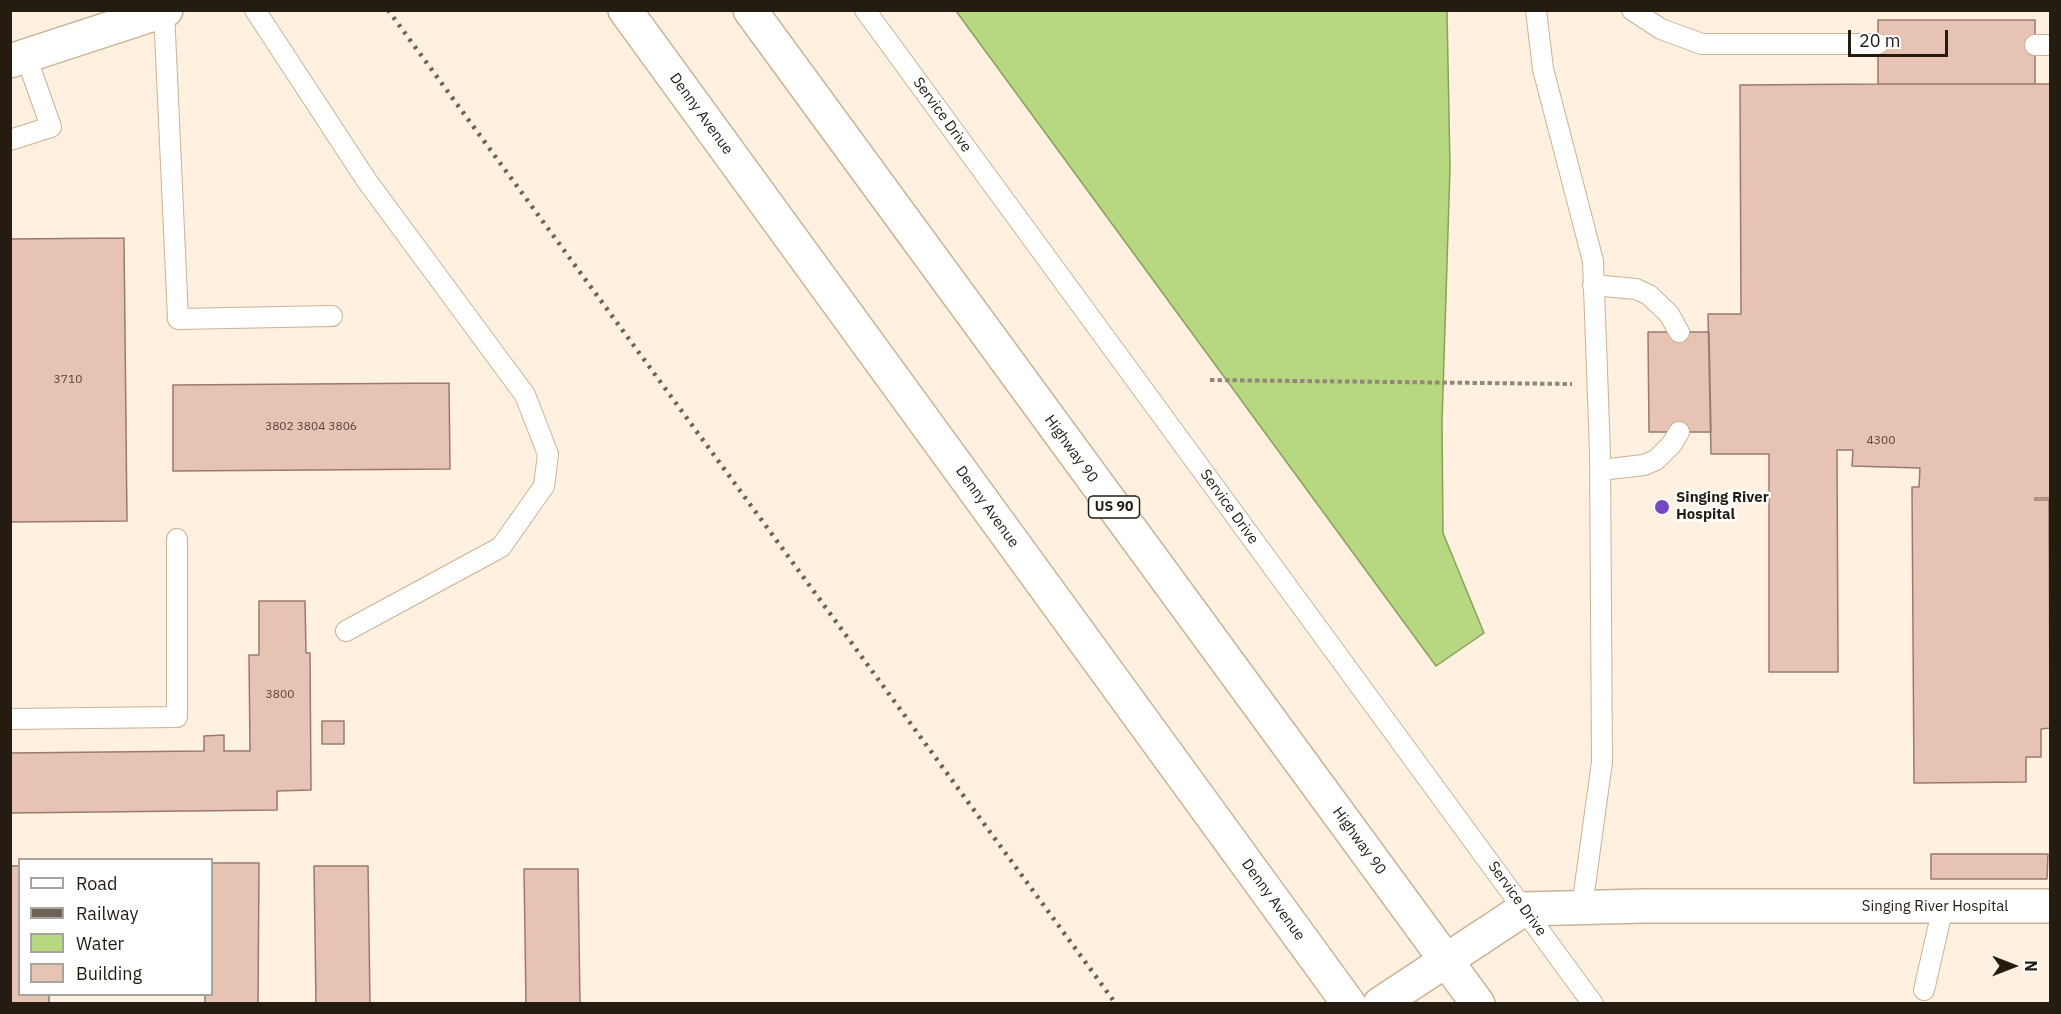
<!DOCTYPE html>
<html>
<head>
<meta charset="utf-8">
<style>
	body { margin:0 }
	#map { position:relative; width:2061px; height:1014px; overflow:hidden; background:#fff0df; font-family:"IBM Plex Sans",sans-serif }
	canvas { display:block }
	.frame { position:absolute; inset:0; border:12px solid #241b11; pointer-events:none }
	.legend { position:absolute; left:18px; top:858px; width:195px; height:138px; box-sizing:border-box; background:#fff; border:2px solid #a7a4a0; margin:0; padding:8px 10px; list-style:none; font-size:18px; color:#241b11 }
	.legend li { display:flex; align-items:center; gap:12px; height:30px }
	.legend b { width:30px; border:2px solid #a7a4a0 }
	.north { position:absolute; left:1983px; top:936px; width:60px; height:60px; -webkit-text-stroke:4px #fff; paint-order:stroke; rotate:90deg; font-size:16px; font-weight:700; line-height:24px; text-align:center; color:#241b11 }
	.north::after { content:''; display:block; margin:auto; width:21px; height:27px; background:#241b11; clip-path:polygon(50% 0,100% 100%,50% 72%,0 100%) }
	.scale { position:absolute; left:1848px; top:30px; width:100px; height:27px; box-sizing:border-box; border:3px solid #241b11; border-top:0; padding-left:8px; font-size:18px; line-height:21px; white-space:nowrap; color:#241b11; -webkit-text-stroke:4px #fff; paint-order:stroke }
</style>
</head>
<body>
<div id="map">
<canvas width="2061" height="1014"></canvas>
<div class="frame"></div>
<ul class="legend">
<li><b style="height:8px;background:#fff"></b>Road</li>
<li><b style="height:8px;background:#6d6256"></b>Railway</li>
<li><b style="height:16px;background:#b7d780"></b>Water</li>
<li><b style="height:16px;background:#e7c3b4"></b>Building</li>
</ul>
<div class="north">N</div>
<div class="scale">20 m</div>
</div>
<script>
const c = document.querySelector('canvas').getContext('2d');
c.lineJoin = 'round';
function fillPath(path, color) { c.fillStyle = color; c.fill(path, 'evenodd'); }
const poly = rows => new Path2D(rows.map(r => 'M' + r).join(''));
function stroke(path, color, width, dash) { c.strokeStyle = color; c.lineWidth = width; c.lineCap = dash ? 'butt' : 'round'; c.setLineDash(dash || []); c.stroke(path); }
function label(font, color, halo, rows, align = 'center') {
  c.font = font + ' "IBM Plex Sans",sans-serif'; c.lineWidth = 5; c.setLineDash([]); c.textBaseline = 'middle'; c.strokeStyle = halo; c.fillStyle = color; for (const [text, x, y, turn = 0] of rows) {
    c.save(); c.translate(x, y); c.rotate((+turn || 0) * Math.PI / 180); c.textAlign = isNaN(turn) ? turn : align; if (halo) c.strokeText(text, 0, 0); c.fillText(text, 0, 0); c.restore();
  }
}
const water = poly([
	[956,11,1447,11,1450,168,1442,422,1443,533,1484,633,1436,666,956,11]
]);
const building = poly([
	[1878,20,2035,20,2035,84,1878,84,1878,20],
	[1878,84,2050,84,2050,498,2035,498,2035,500,2049,500,2050,728,2041,729,2041,757,2026,757,2026,782,1914,783,1912,487,1919,487,1920,468,1852,466,1853,450,1837,450,1838,672,1769,672,1769,454,1711,454,1708,314,1741,314,1740,85,1878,84],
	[124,238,127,521,10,522,10,239,124,238],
	[1648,332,1709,332,1711,432,1649,432,1648,332],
	[449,383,450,469,173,471,173,385,449,383],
	[259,601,305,601,306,653,310,653,311,790,277,791,277,810,10,813,10,753,204,751,204,736,224,735,224,751,250,751,249,655,259,655,259,601],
	[322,721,344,721,344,744,322,744,322,721],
	[1931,854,2048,854,2047,879,1931,879,1931,854],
	[212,863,259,863,258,1004,205,1004,205,994,212,994,212,863],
	[10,866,20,866,20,994,49,994,49,1004,10,1004,10,866],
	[314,866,368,866,370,1004,316,1004,314,866],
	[524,869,578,869,580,1004,526,1004,524,869]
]);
const path = poly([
	[1210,380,1572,384]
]);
const lane = poly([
	[255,10,367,181,525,395,548,454,544,486,501,547,346,631],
	[865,10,1593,1004],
	[1536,10,1543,69,1593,261,1600,453,1602,762,1582,907],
	[1632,10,1661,29,1702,44,1878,44],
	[164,11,178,319,332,316],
	[2035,45,2050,45],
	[10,140,51,127,26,56],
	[1593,285,1636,289,1649,295,1669,314,1679,332],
	[1600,470,1644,465,1656,460,1672,444,1679,432],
	[10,719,177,717,177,539],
	[1924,990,1943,907]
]);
const street = poly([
	[1380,1004,1524,909,1644,906,2050,906]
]);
const secondary = poly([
	[10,61,166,10]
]);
const primary = poly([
	[625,10,1349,1004],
	[750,10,1478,1004]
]);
const rail = poly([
	[388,10,1116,1004]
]);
const markers = [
	[1662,507,8,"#744ac3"]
];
const numberNames = [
	["3710",68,380],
	["3802 3804 3806",311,427],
	["4300",1881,441],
	["3800",280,695]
];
const shields = [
	[1114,507,51]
];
const shieldNames = [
	["US 90",1114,507]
];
const streetNames = [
	["Denny Avenue",701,114,54],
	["Service Drive",942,115,54],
	["Highway 90",1071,449,54],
	["Denny Avenue",987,507,54],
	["Service Drive",1229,507,54],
	["Highway 90",1359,841,54],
	["Service Drive",1517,899,54],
	["Denny Avenue",1273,900,54],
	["Singing River Hospital",1935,907]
];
const poiNames = [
	["Singing River",1676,498],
	["Hospital",1676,515]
];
fillPath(water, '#b7d780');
stroke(water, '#8b9f5f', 1.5);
fillPath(building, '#e7c3b4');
stroke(building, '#9b7a6d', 1.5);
stroke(lane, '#cab297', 22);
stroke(street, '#cab297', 36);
stroke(secondary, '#cab297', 36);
stroke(primary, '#cab297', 36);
stroke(path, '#938779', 4, [4.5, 3]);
stroke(lane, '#fff', 20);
stroke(street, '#fff', 33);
stroke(secondary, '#fff', 33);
stroke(primary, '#fff', 33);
stroke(rail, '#6d6256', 4.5, [3, 6]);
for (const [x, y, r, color] of markers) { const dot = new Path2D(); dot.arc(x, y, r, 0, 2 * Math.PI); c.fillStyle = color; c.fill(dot); stroke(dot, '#fff', 2); }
label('12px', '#55453a', null, numberNames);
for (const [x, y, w] of shields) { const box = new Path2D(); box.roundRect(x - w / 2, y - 11, w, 22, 4.5); c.fillStyle = '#fff'; c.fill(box); stroke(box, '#241b11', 1.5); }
label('bold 14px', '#241b11', null, shieldNames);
label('15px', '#241b11', '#fff', streetNames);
label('bold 15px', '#241b11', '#fff', poiNames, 'left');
</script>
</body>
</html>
